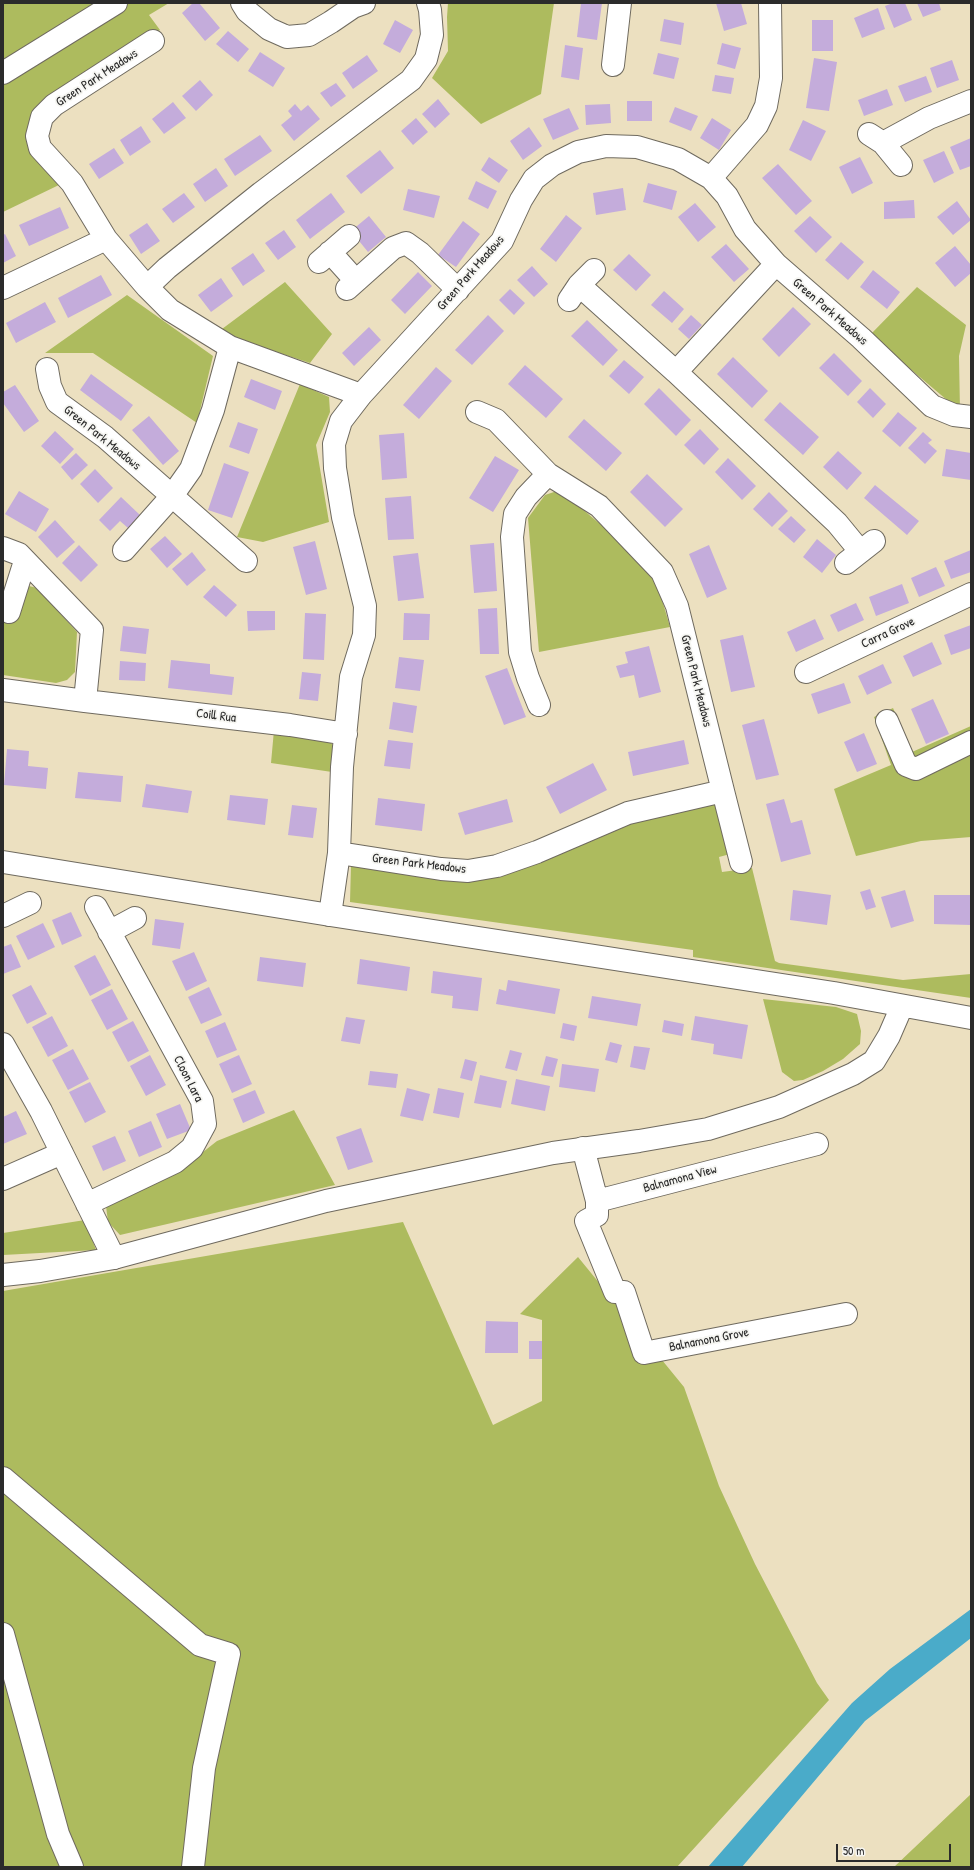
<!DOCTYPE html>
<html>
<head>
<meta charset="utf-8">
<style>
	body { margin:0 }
	#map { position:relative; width:974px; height:1870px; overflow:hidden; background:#ece0c0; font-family:"Patrick Hand",sans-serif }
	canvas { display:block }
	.frame { position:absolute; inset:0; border:4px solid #2b2b2b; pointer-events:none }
	.scale { position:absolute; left:836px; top:1844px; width:115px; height:18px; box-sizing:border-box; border:2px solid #2b2b2b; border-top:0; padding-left:5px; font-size:12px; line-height:14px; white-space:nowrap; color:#2b2b2b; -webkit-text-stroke:3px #f6f6f2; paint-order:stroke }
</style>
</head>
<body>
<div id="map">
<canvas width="974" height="1870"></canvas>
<div class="frame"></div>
<div class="scale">50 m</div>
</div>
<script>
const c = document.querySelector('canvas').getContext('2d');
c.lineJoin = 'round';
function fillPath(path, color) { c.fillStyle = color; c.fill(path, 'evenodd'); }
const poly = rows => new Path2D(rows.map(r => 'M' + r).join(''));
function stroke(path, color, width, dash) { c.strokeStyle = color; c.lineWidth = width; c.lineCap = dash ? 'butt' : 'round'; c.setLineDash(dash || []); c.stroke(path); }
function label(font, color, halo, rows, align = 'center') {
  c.font = font + ' "Patrick Hand",sans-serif'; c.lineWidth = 3.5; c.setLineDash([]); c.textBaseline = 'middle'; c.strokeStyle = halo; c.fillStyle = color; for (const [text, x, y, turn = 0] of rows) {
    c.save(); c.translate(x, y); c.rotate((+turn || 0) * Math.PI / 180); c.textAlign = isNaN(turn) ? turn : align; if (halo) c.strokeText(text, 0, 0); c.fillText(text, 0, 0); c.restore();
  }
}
const green = poly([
	[3,3,169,3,149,15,160,30,31,116,28,137,61,184,3,212],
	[448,3,554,3,541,94,481,124,432,78,448,51,447,17],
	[285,282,332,334,310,363,237,339,222,329],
	[917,287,966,325,959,356,960,411,870,335],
	[127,295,213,356,197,423,93,353,45,353],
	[300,384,329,397,330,412,316,445,329,522,263,542,237,537],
	[560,490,627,547,656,579,670,627,539,652,528,518,545,495],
	[29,586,37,588,77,632,75,672,67,680,56,683,3,675,3,618,18,597],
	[893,708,912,752,971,726,971,837,921,841,856,856,834,789,891,765,874,717],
	[274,730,330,741,335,749,332,772,271,763],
	[715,803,734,853,719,857,722,872,752,868,775,961,779,963,903,980,971,974,971,998,693,957,693,950,350,902,351,865,450,878,622,826],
	[763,999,836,1007,857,1014,861,1031,860,1044,843,1059,823,1071,803,1080,794,1081,782,1072],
	[294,1110,335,1185,120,1235,108,1222,106,1206,198,1156,217,1141],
	[85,1220,96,1250,3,1255,3,1233],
	[403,1222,493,1425,542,1401,542,1320,520,1314,578,1257,684,1387,719,1486,755,1564,817,1683,829,1700,677,1867,3,1867,3,1291],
	[971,1794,971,1867,894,1867]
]);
const water = poly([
	[971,1609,971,1638,865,1721,742,1867,708,1867,852,1703,890,1669]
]);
const building = poly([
	[193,3,199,3,220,28,205,41,182,13],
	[581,3,602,3,597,40,577,37],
	[716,3,741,3,747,24,724,31],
	[893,3,905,3,912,20,894,28,885,6],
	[917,3,939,3,941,10,923,17],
	[878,8,885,29,862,38,854,18],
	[664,19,684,23,681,45,660,41],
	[395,20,413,30,400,53,383,44],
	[812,20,833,20,833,51,812,51],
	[228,31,249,49,238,62,216,44],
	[722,43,741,48,735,69,717,64],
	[565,45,583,48,579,80,561,77],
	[260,52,285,68,273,87,248,71],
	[658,53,679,58,674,79,653,74],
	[367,55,378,71,353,89,342,73],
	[814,58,837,62,829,111,806,108],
	[952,60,959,80,937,88,930,68],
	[715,75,734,78,731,94,712,91],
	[926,76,932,92,905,102,898,86],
	[200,80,213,95,196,111,182,96],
	[336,83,346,96,331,107,320,93],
	[887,89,893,105,864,116,858,100],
	[438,99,450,114,435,128,422,114],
	[627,101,652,101,652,121,627,121],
	[173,102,186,118,164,134,152,119],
	[295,104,301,111,308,105,320,119,294,141,281,125,292,116,288,111],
	[610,104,611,123,586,125,585,105],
	[675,107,698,116,691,131,669,122],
	[569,108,579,129,553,140,543,119],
	[416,118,428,132,413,145,401,131],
	[712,118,731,130,719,150,700,138],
	[803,120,826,131,811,161,789,150],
	[141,126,151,142,130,156,120,140],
	[529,127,542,146,523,160,510,141],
	[260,135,272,151,235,176,224,159],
	[971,138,971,166,960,170,950,147],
	[114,148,124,163,99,179,89,164],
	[380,150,394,168,361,194,346,176],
	[944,151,954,173,934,183,923,160],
	[489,157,508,170,499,183,481,170],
	[860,157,873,183,852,194,839,167],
	[778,164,812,201,796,215,762,178],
	[216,168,228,186,205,202,193,184],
	[476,181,497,191,488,209,468,199],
	[648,183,677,191,672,210,643,202],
	[623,188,626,210,596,215,593,193],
	[408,189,440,196,434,218,403,210],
	[184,193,195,207,173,223,162,209],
	[331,193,345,212,310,239,296,220],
	[914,200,915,218,884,219,884,202],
	[957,201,971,220,953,235,937,217],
	[695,203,716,227,698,242,678,217],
	[60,207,69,228,29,246,19,225],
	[566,215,582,228,556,262,540,249],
	[369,216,386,237,368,252,351,231],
	[810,216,832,237,816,253,794,231],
	[463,221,480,234,456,267,438,255],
	[147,223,160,241,141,254,129,235],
	[284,230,296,247,278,260,265,243],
	[5,234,16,256,3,263,3,235],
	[841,242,864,262,848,280,825,260],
	[726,244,749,269,734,282,711,257],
	[955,246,971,265,971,273,955,287,935,263],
	[253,253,265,271,243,286,231,268],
	[629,254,651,275,636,291,613,270],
	[532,266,548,284,534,297,517,280],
	[873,270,900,292,887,309,860,287],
	[418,272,432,286,405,314,391,300],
	[101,275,112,295,68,318,58,298],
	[221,278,233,296,211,312,198,295],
	[510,289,525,303,514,315,499,300],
	[664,291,684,309,672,323,651,305],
	[45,302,56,322,16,343,6,323],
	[793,307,811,324,779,357,762,339],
	[488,315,504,331,472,365,455,350],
	[691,315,702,325,689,339,678,329],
	[587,320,618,350,603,366,571,336],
	[369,327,381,340,354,366,342,353],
	[834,353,862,381,848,396,819,368],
	[733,357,768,391,752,408,717,374],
	[624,360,644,377,629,394,609,376],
	[525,365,563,399,546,418,508,384],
	[436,367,452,381,419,419,403,405],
	[91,374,133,405,121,421,80,390],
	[251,379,282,391,275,410,244,397],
	[15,385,39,421,24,432,3,403,3,392],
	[659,388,691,420,676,436,644,404],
	[870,388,886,404,873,418,857,402],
	[780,402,819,437,803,455,764,420],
	[898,412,917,428,900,447,882,431],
	[149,416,179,451,163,465,132,430],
	[584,419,622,453,606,471,568,437],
	[238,422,258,429,249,454,229,447],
	[700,429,719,449,704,465,684,445],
	[55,431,74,449,60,464,41,446],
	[923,432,932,440,928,443,937,451,925,464,908,448],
	[404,433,407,478,382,480,379,435],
	[946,449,971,453,971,480,942,476],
	[838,451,862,473,847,490,823,467],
	[76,453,88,465,72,480,61,467],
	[495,456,519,470,493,512,469,498],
	[728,458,756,486,742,500,715,472],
	[224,463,249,472,232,518,208,510],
	[95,469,113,488,98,503,80,484],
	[647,474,683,509,665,527,630,492],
	[875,485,919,521,907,535,864,498],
	[19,491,49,509,36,532,5,514],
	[769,492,788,511,772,527,753,509],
	[411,496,414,539,388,540,385,498],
	[121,497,140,515,128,528,120,521,110,531,99,520],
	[791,516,806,530,794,543,778,529],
	[55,520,75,542,57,558,38,537],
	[165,536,182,554,167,568,150,549],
	[817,539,836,555,822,573,803,557],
	[315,541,327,589,306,595,293,547],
	[494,543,497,591,474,593,470,545],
	[79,545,98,565,81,582,62,563],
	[709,545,727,589,707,598,689,554],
	[971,550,971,572,951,579,944,561],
	[192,552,206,570,187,586,172,569],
	[418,553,424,598,398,601,393,556],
	[936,567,945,586,919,597,911,578],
	[902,584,909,603,876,616,869,597],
	[214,585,237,605,226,617,203,597],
	[856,603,864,620,838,632,830,615],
	[497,608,499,654,480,654,478,609],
	[247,611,275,611,275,630,248,631],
	[305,613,326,614,324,660,303,659],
	[404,613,430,614,429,640,403,640],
	[815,619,824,639,796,652,787,632],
	[971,625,971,648,951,655,944,635],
	[123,626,149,629,146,654,120,651],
	[743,635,755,687,731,692,720,640],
	[932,642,942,664,913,677,903,656],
	[649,646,661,692,639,698,634,675,620,678,616,666,628,663,625,652],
	[399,657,424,660,420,691,395,688],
	[171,660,210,664,210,674,234,677,232,695,168,688],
	[120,661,146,663,145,681,119,680],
	[883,664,892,683,867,695,858,676],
	[507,668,526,717,504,725,485,676],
	[302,672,321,674,318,701,299,699],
	[844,683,851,703,818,714,811,694],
	[933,699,949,734,926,744,911,709],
	[393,702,417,706,413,733,389,729],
	[764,719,779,775,756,780,742,725],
	[864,733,877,764,857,772,844,742],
	[388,740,413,743,410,769,384,766],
	[684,740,689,764,633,776,628,752],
	[7,749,29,751,28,766,48,768,46,789,4,785],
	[593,763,607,790,560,814,546,787],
	[78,772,123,776,121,802,75,798],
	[146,784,192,791,188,813,142,807],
	[230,795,268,799,265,825,227,820],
	[378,798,425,804,422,831,375,825],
	[507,799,513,822,465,835,458,813],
	[784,799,791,823,802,820,811,854,781,862,766,804],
	[292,805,317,808,313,838,288,835],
	[870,889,876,907,866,910,860,892],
	[793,890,831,895,827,925,790,920],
	[905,890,914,921,891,928,881,897],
	[934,895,971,895,971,925,934,924],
	[71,912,82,936,62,945,52,920],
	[155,919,184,923,180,949,152,945],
	[43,923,55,947,28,960,16,936],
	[11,944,21,967,3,974,3,947],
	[194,952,207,981,186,991,172,961],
	[95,955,111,985,90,996,74,966],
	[260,957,306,963,303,987,257,981],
	[360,959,410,967,407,991,357,984],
	[433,971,482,978,478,1011,452,1008,453,996,431,993],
	[508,980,560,989,555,1014,496,1004,499,989,506,991],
	[31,985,47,1014,27,1024,12,995],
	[209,987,222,1015,201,1024,188,997],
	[112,989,128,1019,107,1030,91,1000],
	[592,996,641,1004,637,1026,588,1018],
	[52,1016,68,1046,48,1057,32,1027],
	[695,1016,748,1025,742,1059,713,1054,714,1044,691,1040],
	[346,1017,365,1020,360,1044,341,1041],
	[664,1020,684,1024,682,1036,662,1032],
	[133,1021,149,1051,128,1062,112,1032],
	[225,1022,237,1050,217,1058,205,1031],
	[563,1023,577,1026,574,1041,560,1038],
	[610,1042,622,1045,617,1063,605,1060],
	[634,1046,650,1048,645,1070,630,1067],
	[73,1049,89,1079,68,1090,52,1060],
	[510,1050,522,1053,517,1071,505,1068],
	[150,1055,166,1085,146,1096,130,1066],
	[239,1055,252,1084,232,1093,219,1064],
	[546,1056,558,1059,553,1077,541,1075],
	[465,1059,477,1062,472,1081,460,1078],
	[562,1064,599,1069,595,1092,559,1087],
	[370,1071,398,1074,396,1088,368,1085],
	[480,1075,507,1081,501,1108,474,1103],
	[516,1079,550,1086,545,1111,511,1104],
	[90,1082,106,1112,85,1123,69,1092],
	[407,1088,430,1094,423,1121,400,1116],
	[438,1088,464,1093,459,1118,433,1113],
	[255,1090,265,1113,243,1123,233,1099],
	[180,1104,191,1130,167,1139,156,1114],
	[16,1111,27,1134,3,1144,3,1117],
	[151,1121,162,1147,139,1157,128,1131],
	[361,1128,373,1162,348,1170,336,1137],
	[115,1136,126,1161,103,1171,92,1146],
	[486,1321,518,1322,518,1353,485,1353],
	[529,1341,542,1341,542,1359,529,1359]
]);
const minor = poly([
	[242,3,247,11,269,29,287,37,309,35,331,22,353,7,364,3],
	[153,41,54,105,42,117,37,136,40,148,72,183,106,239,147,287,170,310,230,347,361,395],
	[613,65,620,3],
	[3,73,116,3],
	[869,134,883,143,901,165],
	[883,143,929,118,971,101],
	[711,178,757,125,766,106,771,78,770,3],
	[330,252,356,281],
	[319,262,349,236],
	[579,285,676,372,837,523,860,551],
	[147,287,167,268,261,193,411,80,426,59,432,35,430,10,428,3],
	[3,288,106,239],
	[347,289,393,248,406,243,420,253,458,290],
	[569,300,579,285,594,270],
	[47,369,50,386,57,402,105,437,246,561],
	[676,372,776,264],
	[477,412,496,420,548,474],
	[3,548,19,554,92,630,85,701,290,725,346,734],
	[124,550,172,496,191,469,213,410,230,347],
	[846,563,874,541],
	[9,612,25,561],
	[806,672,971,594],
	[3,690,85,701],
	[887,721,906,765,916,769,971,742],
	[723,791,741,862],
	[339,853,441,869,468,871,497,866,537,852,628,813,723,791,677,606,662,572,599,506,548,474,526,497,515,514,512,537,520,652,528,678,539,705],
	[330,915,339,853,342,767,351,677,364,635,365,606,343,517,335,468,334,444,341,421,361,395,502,241,521,200,534,179,552,165,578,152,606,146,637,147,678,159,711,178,727,196,745,229,776,264,861,338,932,406,954,415,971,417],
	[3,916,30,903],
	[109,932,135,918],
	[3,1044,41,1111,114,1258],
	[583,1148,597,1201,817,1144],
	[3,1179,62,1153],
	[597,1201,597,1215,586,1221,615,1292,624,1292,644,1353,846,1314],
	[87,1204,175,1162,192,1148,205,1124,202,1101,96,907],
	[3,1478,200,1645,229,1654,204,1768,193,1867],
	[3,1634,58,1834,72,1867]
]);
const major = poly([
	[3,862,330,915,834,993,971,1018],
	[3,1275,40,1271,114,1258,326,1201,553,1153,639,1141,708,1129,779,1107,853,1074,874,1061,889,1036,902,1006]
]);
const streetNames = [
	["Green Park Meadows",97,78,-33],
	["Green Park Meadows",471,273,-49],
	["Green Park Meadows",830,312,41],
	["Green Park Meadows",102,438,39],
	["Carra Grove",888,633,-25],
	["Green Park Meadows",696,681,76],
	["Coill Rua",216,716,7],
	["Green Park Meadows",419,864,7],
	["Cloon Lara",188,1079,63],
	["Balnamona View",680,1179,-15],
	["Balnamona Grove",709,1340,-11]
];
fillPath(green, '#adbb5e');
fillPath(water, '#4aabc9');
fillPath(building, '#c4acdb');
stroke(minor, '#6f6a5f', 24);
stroke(major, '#6f6a5f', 24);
stroke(minor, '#fff', 22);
stroke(major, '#fff', 22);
label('13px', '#2b2b2b', '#f6f6f2', streetNames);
</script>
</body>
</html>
